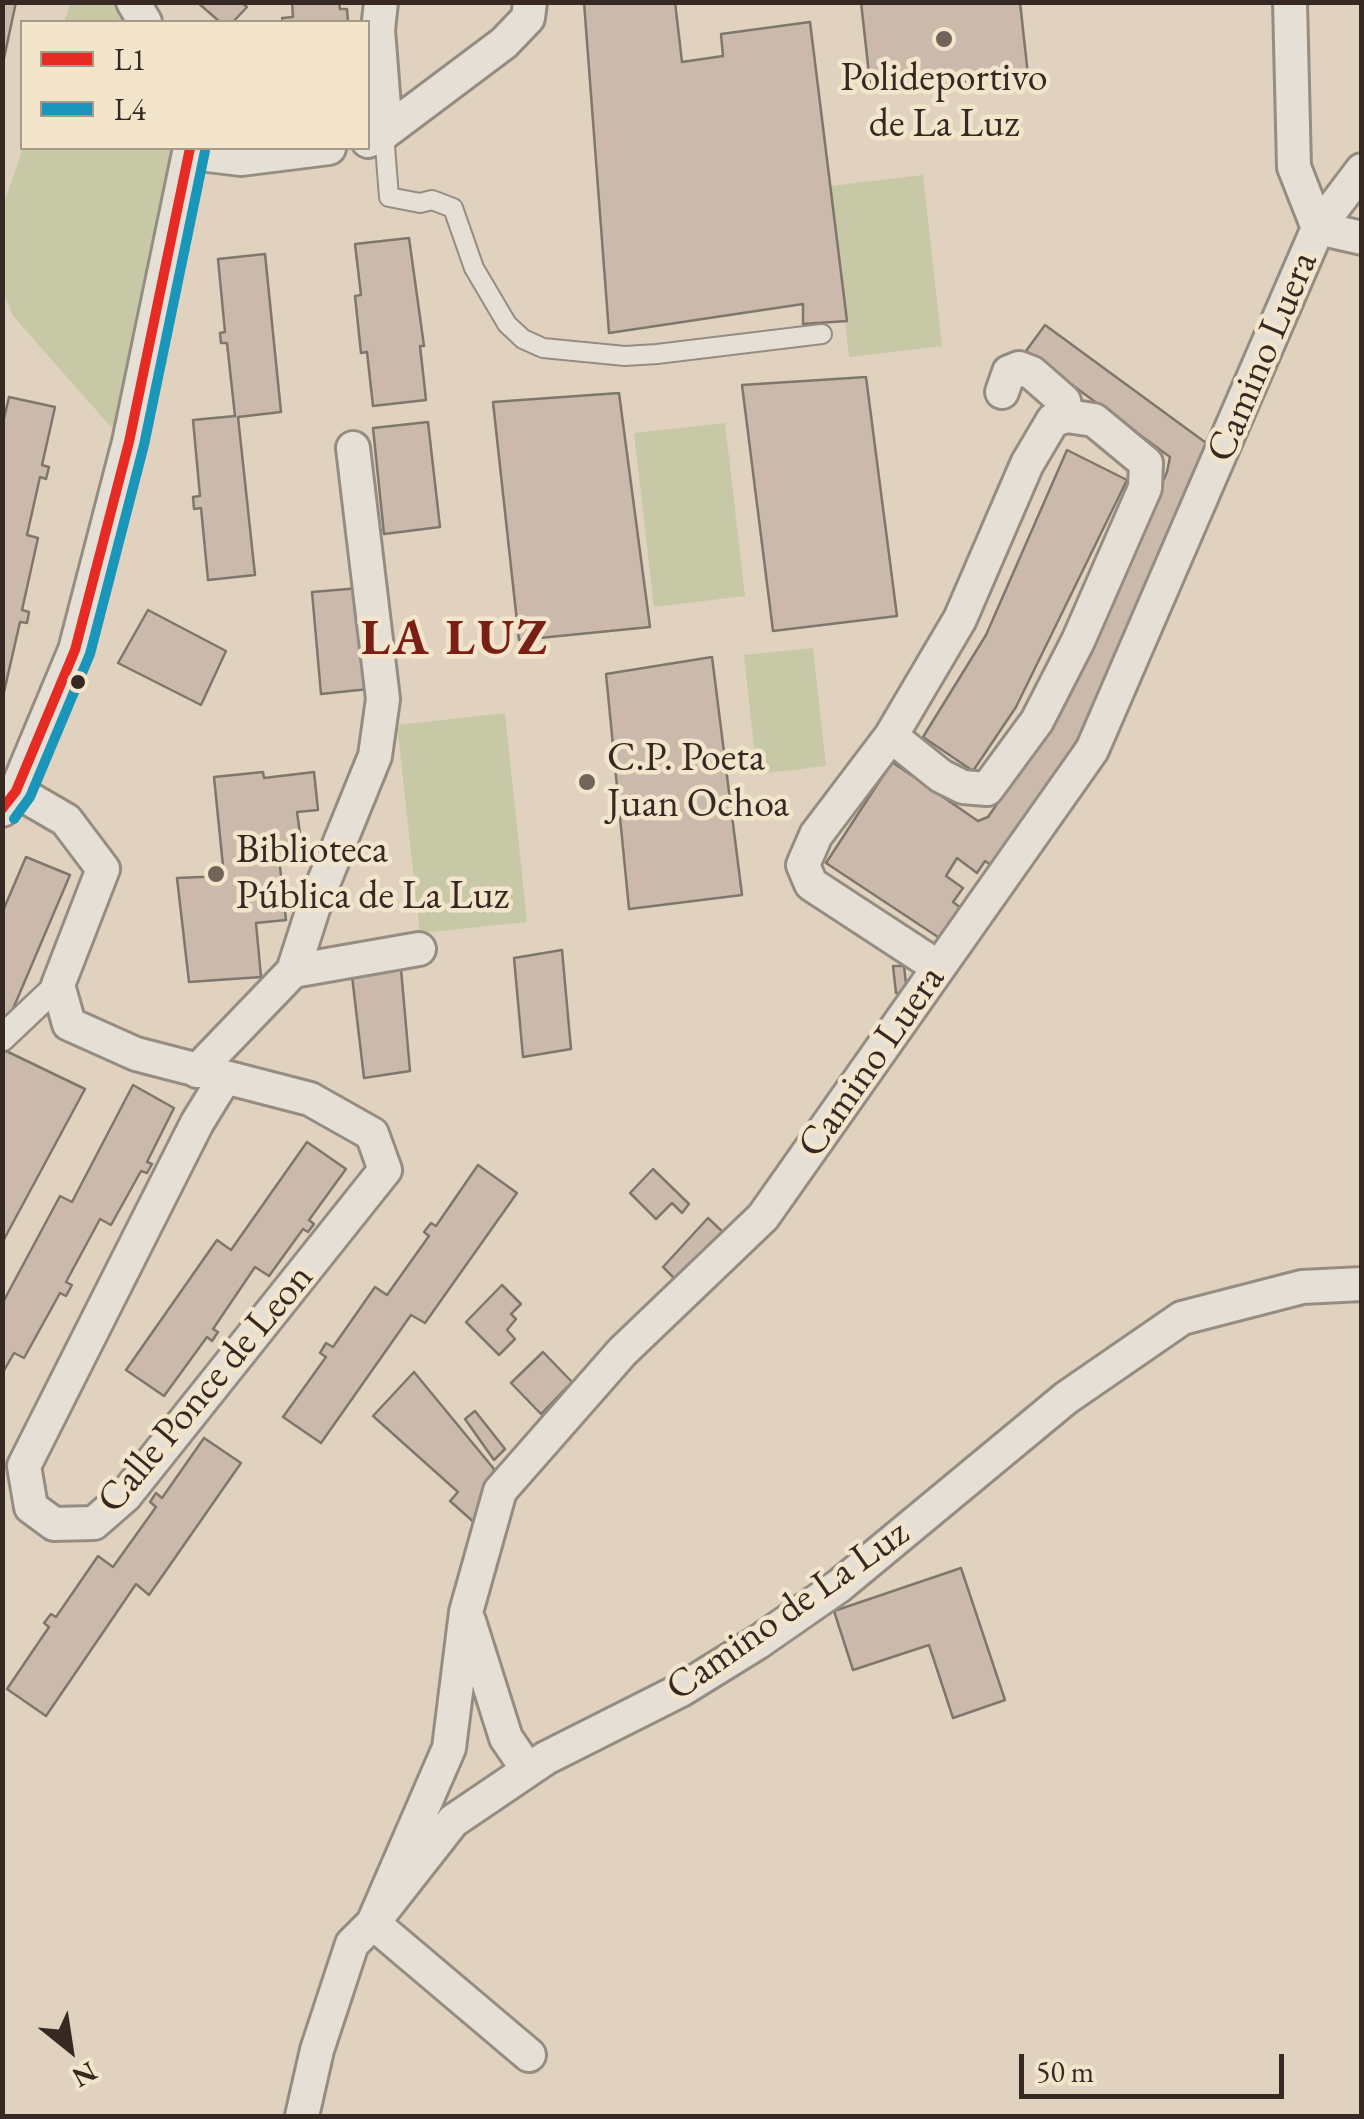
<!DOCTYPE html>
<html>
<head>
<meta charset="utf-8">
<style>
	body { margin:0 }
	#map { position:relative; width:1364px; height:2119px; overflow:hidden; background:#e0d2be; font-family:"EB Garamond",serif }
	canvas { display:block }
	.frame { position:absolute; inset:0; border:5px solid #362822; pointer-events:none }
	.legend { position:absolute; left:20px; top:20px; width:350px; height:130px; box-sizing:border-box; background:#f3e4cc; border:2px solid #a79988; margin:0; padding:12px 18px; list-style:none; font-size:30px; color:#362822 }
	.legend li { display:flex; align-items:center; gap:20px; height:50px }
	.legend b { width:50px; border:2px solid #a79988 }
	.north { position:absolute; left:20px; top:1999px; width:100px; height:100px; -webkit-text-stroke:8px #f3e4cc; paint-order:stroke; rotate:150deg; font-size:28px; font-weight:700; line-height:40px; text-align:center; color:#362822 }
	.north::after { content:''; display:block; margin:auto; width:35px; height:45px; background:#362822; clip-path:polygon(50% 0,100% 100%,50% 72%,0 100%) }
	.scale { position:absolute; left:1019px; top:2054px; width:265px; height:45px; box-sizing:border-box; border:5px solid #362822; border-top:0; padding-left:12px; font-size:30px; line-height:35px; white-space:nowrap; color:#362822; -webkit-text-stroke:8px #f3e4cc; paint-order:stroke }
</style>
</head>
<body>
<div id="map">
<canvas width="1364" height="2119"></canvas>
<div class="frame"></div>
<ul class="legend">
<li><b style="height:12px;background:#e62b24"></b>L1</li>
<li><b style="height:12px;background:#1996ba"></b>L4</li>
</ul>
<div class="north">N</div>
<div class="scale">50 m</div>
</div>
<script>
const c = document.querySelector('canvas').getContext('2d');
c.lineJoin = 'round';
function fillPath(path, color) { c.fillStyle = color; c.fill(path, 'evenodd'); }
const poly = rows => new Path2D(rows.map(r => 'M' + r).join(''));
function stroke(path, color, width, dash) { c.strokeStyle = color; c.lineWidth = width; c.lineCap = dash ? 'butt' : 'round'; c.setLineDash(dash || []); c.stroke(path); }
function label(font, color, halo, rows, align = 'center') {
  c.font = font + ' "EB Garamond",serif'; c.lineWidth = 9; c.setLineDash([]); c.textBaseline = 'middle'; c.strokeStyle = halo; c.fillStyle = color; for (const [text, x, y, turn = 0] of rows) {
    c.save(); c.translate(x, y); c.rotate((+turn || 0) * Math.PI / 180); c.textAlign = isNaN(turn) ? turn : align; if (halo) c.strokeText(text, 0, 0); c.fillText(text, 0, 0); c.restore();
  }
}
const green = poly([
	[71,2,133,3,145,22,64,22],
	[23,148,190,148,129,442,110,426,14,317,3,293,2,209],
	[923,175,942,346,849,357,831,186],
	[725,423,745,596,654,607,634,433],
	[813,648,826,766,757,774,744,655],
	[505,713,527,922,420,933,397,725]
]);
const building = poly([
	[2,2,16,2,3,63,2,63,2,2],
	[197,2,241,2,247,7,233,22,220,22,197,2],
	[292,2,339,2,340,9,347,9,348,22,283,22,282,18,293,17,292,2],
	[584,2,675,2,682,62,723,56,721,34,810,22,847,321,803,324,803,304,609,333,584,2],
	[861,2,1020,2,1028,75,871,92,861,2],
	[409,238,424,346,420,346,426,400,373,406,367,352,361,353,355,296,361,295,355,244,409,238],
	[265,254,281,412,238,417,255,575,208,580,201,508,194,509,193,497,200,496,193,420,235,416,227,343,221,343,220,333,225,332,218,259,265,254],
	[1045,325,1213,448,1093,716,994,867,985,861,977,873,957,858,946,876,963,888,953,902,965,911,944,941,826,863,892,762,978,821,988,817,1048,730,1070,692,1167,472,1170,457,1026,351,1045,325],
	[866,377,897,616,773,631,742,385,866,377],
	[619,393,650,627,519,640,493,402,619,393],
	[9,397,55,407,42,465,49,467,46,479,40,477,27,535,38,538,22,610,29,612,27,623,20,622,4,692,2,427,9,397],
	[428,422,440,527,384,534,373,428,428,422],
	[1067,450,1127,480,1016,707,973,771,923,737,986,635,1067,450],
	[360,588,369,689,321,694,312,592,360,588],
	[148,610,226,651,201,705,118,663,148,610],
	[712,657,742,895,629,909,606,674,712,657],
	[263,772,264,778,314,772,318,810,297,812,303,855,279,858,286,920,256,923,261,977,189,982,177,878,224,876,214,777,263,772],
	[26,857,70,875,7,1023,2,1021,2,913,26,857],
	[562,950,571,1049,523,1057,514,958,562,950],
	[893,966,904,966,907,993,896,993,893,966],
	[401,969,410,1071,364,1078,352,976,401,969],
	[2,1049,85,1089,2,1243,2,1049],
	[133,1085,174,1108,147,1162,152,1164,147,1173,141,1171,111,1225,100,1219,66,1282,72,1285,66,1296,60,1293,24,1358,14,1353,2,1374,2,1304,60,1196,72,1202,133,1085],
	[307,1142,346,1169,309,1220,314,1224,308,1232,303,1229,269,1276,255,1267,213,1329,218,1332,212,1341,207,1337,164,1396,126,1370,217,1240,231,1250,307,1142],
	[478,1165,517,1193,425,1323,411,1315,321,1443,283,1417,326,1357,320,1353,326,1343,333,1347,375,1287,387,1295,429,1236,424,1232,431,1223,436,1226,478,1165],
	[653,1169,689,1204,682,1213,672,1203,656,1219,630,1193,653,1169],
	[708,1218,726,1235,678,1282,663,1267,708,1218],
	[502,1285,521,1304,511,1314,516,1319,507,1330,515,1339,499,1355,466,1322,502,1285],
	[543,1352,572,1382,541,1414,511,1383,543,1352],
	[414,1372,494,1469,477,1525,450,1501,458,1492,373,1416,414,1372],
	[475,1411,505,1449,494,1460,465,1419,475,1411],
	[204,1438,241,1463,149,1595,136,1584,46,1716,7,1689,49,1627,44,1623,51,1614,56,1617,98,1556,113,1567,156,1507,150,1502,156,1493,162,1498,204,1438],
	[961,1568,1005,1700,953,1718,929,1645,853,1670,834,1611,961,1568]
]);
const service = poly([
	[384,133,389,197,420,203,432,200,453,208,474,268,507,324,523,339,543,348,625,356,657,354,822,334]
]);
const pedestrian = poly([
	[2,1038,58,985]
]);
const minor = poly([
	[133,2,145,22],
	[381,2,378,30,385,119,384,133],
	[1290,2,1294,167,1318,228,1362,238],
	[368,141,384,133,504,43,528,18,530,2],
	[191,153,241,159,329,148],
	[1002,392,1009,372,1019,368,1032,373,1064,401,1067,416],
	[891,736,941,776,963,787,987,789,1037,721,1078,641,1145,488,1146,463,1094,420,1067,416,1053,420,1027,464,960,619,891,736,816,835,803,865,811,884,938,967],
	[16,791,66,820,103,869,58,985,69,1024,136,1054,310,1099,372,1134,385,1170,125,1496,94,1523,54,1524,31,1507,24,1466,197,1123,224,1079],
	[2,810,16,791,75,650,129,442,190,148],
	[293,971,419,949],
	[197,1071,293,971,314,906,375,756,383,699,353,448],
	[469,1621,506,1738,528,1770],
	[373,1923,449,1748,466,1612,500,1491,622,1352,763,1217,1092,750,1318,228,1362,170],
	[373,1923,529,2055],
	[302,2116,317,2050,352,1944,373,1923,453,1821,546,1758,681,1690,757,1643,839,1586,1066,1398,1182,1318,1302,1287,1362,1284]
]);
const bus1 = poly([
	[2,809,16,791,75,650,129,442,190,148]
]);
const bus2 = poly([
	[14,819,30,797,90,654,144,445,205,151]
]);
const markers = [
	[944,39,10,"#726459"],
	[78,682,9,"#362822"],
	[587,782,10,"#726459"],
	[216,874,10,"#726459"]
];
const poiNames = [
	["Polideportivo",944,79,"center"],
	["de La Luz",944,125,"center"],
	["C.P. Poeta",607,759],
	["Juan Ochoa",607,805],
	["Biblioteca",236,851],
	["Pública de La Luz",236,897]
];
const streetNames = [
	["Camino Luera",1263,357,-67],
	["Camino Luera",872,1062,-55],
	["Calle Ponce de Leon",206,1389,-50],
	["Camino de La Luz",788,1611,-35]
];
const districtNames = [
	["LA LUZ",455,640]
];
fillPath(green, '#c7c8a5');
fillPath(building, '#cbbaac');
stroke(building, '#7f766c', 2.5);
stroke(service, '#968d82', 22);
stroke(pedestrian, '#968d82', 30);
stroke(minor, '#968d82', 38);
stroke(service, '#e5dfd5', 18);
stroke(pedestrian, '#e5dfd5', 25);
stroke(minor, '#e5dfd5', 32);
stroke(bus1, '#e62b24', 10);
stroke(bus2, '#1996ba', 10);
for (const [x, y, r, color] of markers) { const dot = new Path2D(); dot.arc(x, y, r, 0, 2 * Math.PI); c.fillStyle = color; c.fill(dot); stroke(dot, '#f3e4cc', 4); }
label('40px', '#362822', '#f3e4cc', poiNames, 'left');
label('40px', '#362822', '#f3e4cc', streetNames);
c.letterSpacing = '2.5px';
label('bold 50px', '#7a1f14', '#f3e4cc', districtNames);
c.letterSpacing = '0px';
</script>
</body>
</html>
